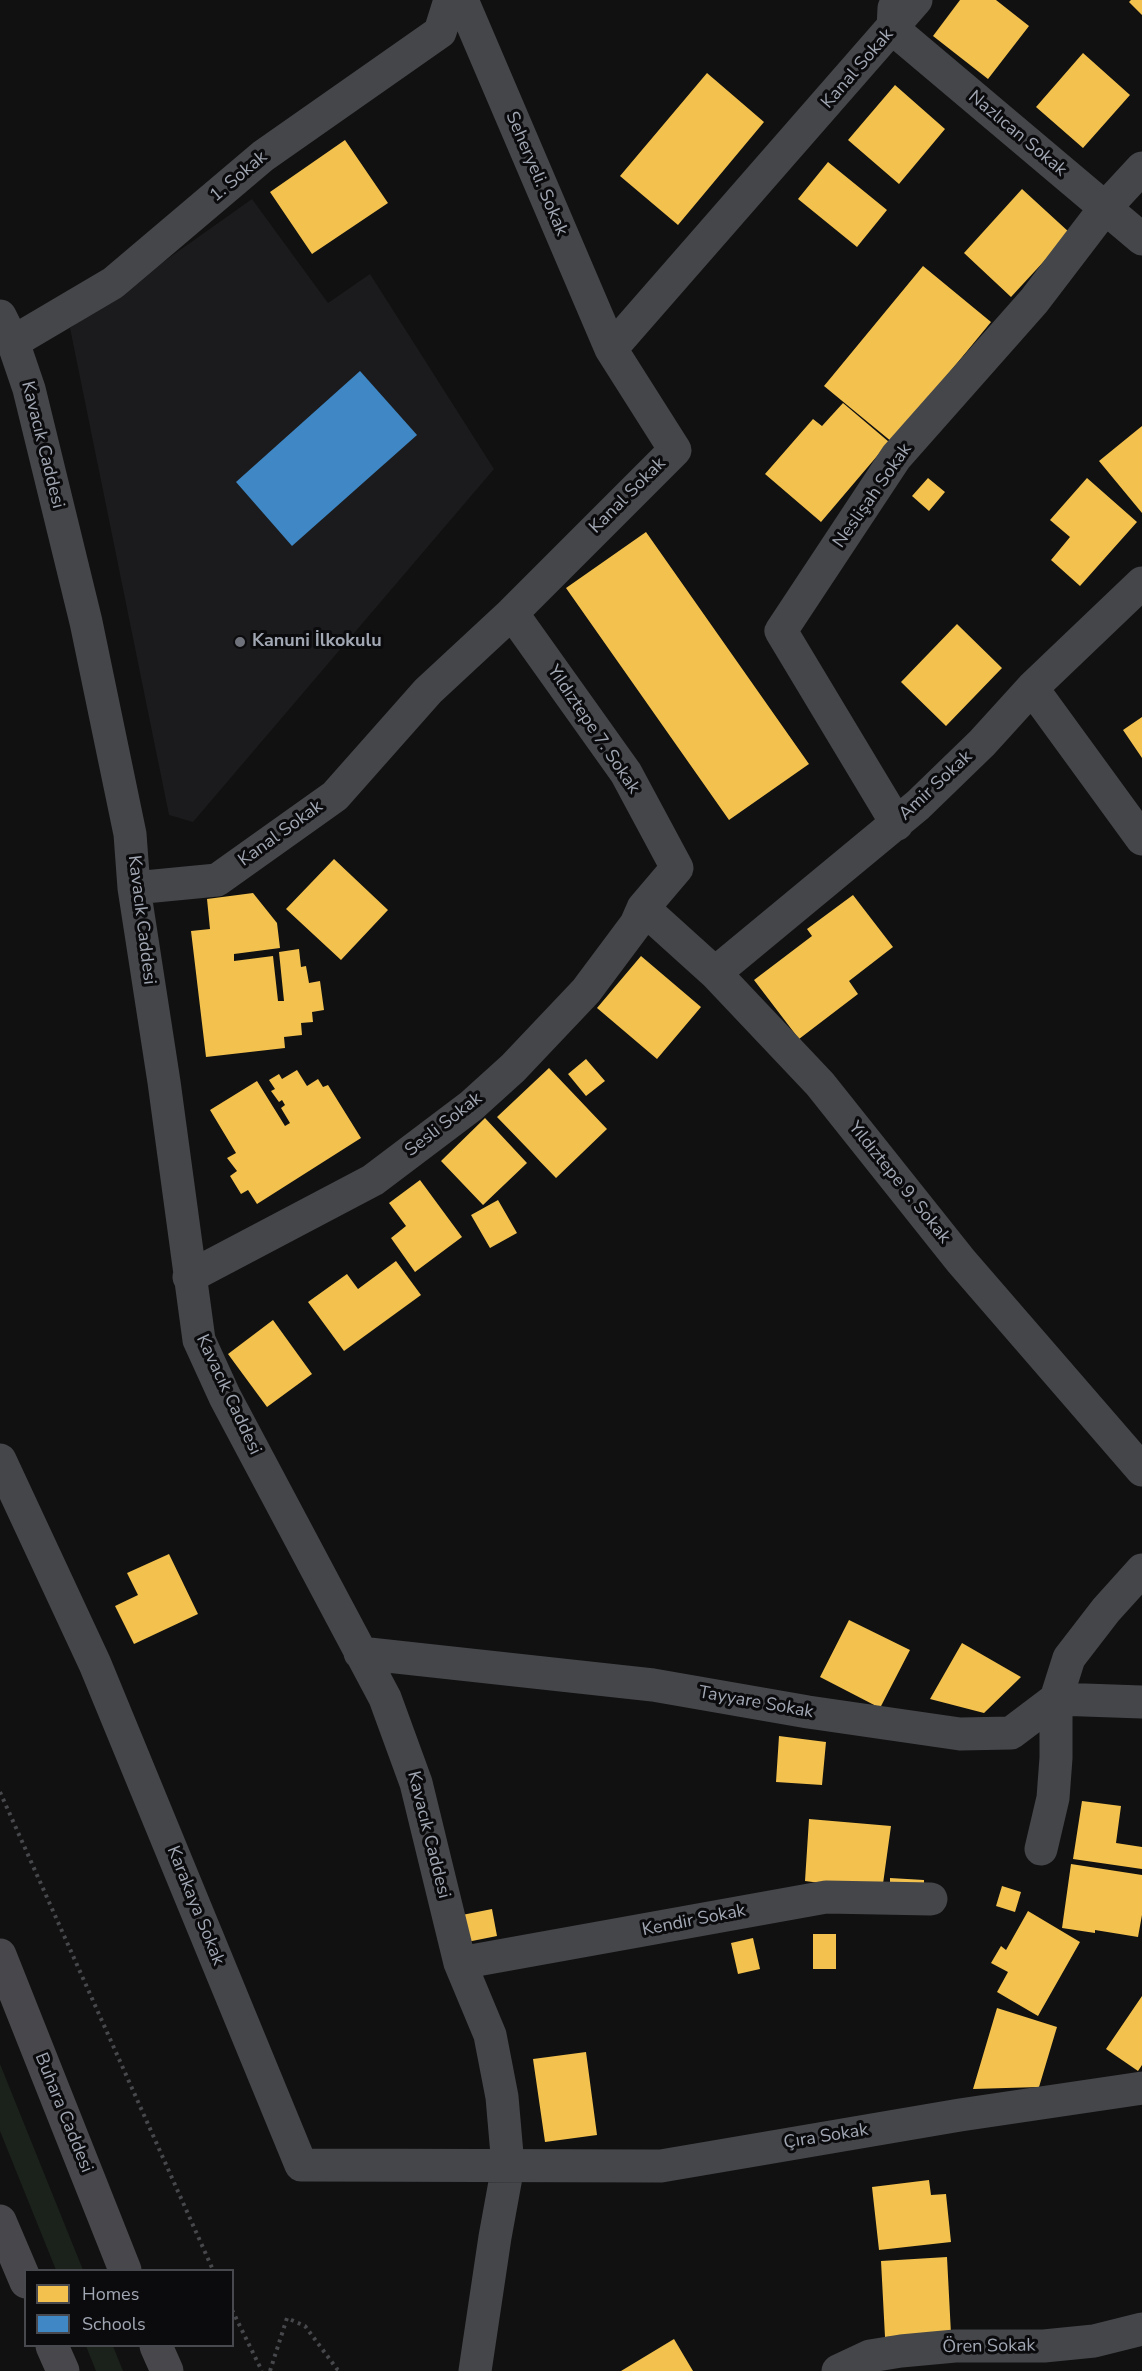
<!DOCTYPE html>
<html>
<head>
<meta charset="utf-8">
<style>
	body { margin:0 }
	#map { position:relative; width:1142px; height:2371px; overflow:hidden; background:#111; font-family:"Nunito Sans",sans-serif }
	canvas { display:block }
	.legend { position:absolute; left:24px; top:2269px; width:210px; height:78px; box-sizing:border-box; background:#0b0b0d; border:2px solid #47494f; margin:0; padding:8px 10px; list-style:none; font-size:18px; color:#a1a7b3 }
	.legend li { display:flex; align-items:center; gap:12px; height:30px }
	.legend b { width:30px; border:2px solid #47494f }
</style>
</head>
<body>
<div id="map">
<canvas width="1142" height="2371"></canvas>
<ul class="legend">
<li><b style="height:16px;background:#f2c14e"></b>Homes</li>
<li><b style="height:16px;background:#3f88c5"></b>Schools</li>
</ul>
</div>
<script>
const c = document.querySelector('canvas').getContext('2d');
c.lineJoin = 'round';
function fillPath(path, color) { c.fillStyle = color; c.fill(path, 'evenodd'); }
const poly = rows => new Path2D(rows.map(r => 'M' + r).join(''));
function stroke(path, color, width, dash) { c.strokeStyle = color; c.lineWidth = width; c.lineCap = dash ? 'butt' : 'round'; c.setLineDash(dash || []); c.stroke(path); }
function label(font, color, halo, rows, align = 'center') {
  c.font = font + ' "Nunito Sans",sans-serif'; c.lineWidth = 6; c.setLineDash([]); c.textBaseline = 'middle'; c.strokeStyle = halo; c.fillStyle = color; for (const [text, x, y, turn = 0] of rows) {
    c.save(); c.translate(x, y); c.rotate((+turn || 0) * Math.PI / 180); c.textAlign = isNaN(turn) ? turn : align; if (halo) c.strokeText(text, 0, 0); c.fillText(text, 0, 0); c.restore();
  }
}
const built = poly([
	[252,199,328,303,370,274,494,469,193,822,169,815,70,328]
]);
const green = poly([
	[0,2064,83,2270,56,2270,0,2131],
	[86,2346,113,2346,123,2371,96,2371]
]);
const homes = poly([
	[960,0,996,0,1029,26,988,79,933,36],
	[1131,0,1142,0,1142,15,1129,2],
	[1083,53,1130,95,1083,148,1036,107],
	[707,73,764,122,678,225,620,176],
	[895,85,945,129,899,184,848,140],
	[345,140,388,203,312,254,270,192],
	[828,162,887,210,857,247,798,199],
	[1022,189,1070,233,1011,297,964,253],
	[923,266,991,322,892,442,824,386],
	[843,403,889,442,821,522,765,474,813,419,822,426],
	[1142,426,1142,513,1099,461],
	[928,478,945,492,929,511,912,496],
	[1087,478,1137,522,1080,586,1051,560,1070,537,1050,520],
	[646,532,809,764,729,820,566,588],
	[957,624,1002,668,946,726,901,682],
	[1142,717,1142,758,1123,730],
	[334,859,388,910,341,960,286,909],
	[253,893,277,923,280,948,234,954,234,961,273,956,278,1001,284,1001,279,952,299,949,301,967,306,966,309,983,320,981,324,1010,312,1012,313,1022,301,1023,302,1035,284,1037,285,1048,206,1057,191,931,210,929,207,899],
	[853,895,893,947,849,981,858,994,799,1039,754,980,812,936,807,929],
	[641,956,701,1007,657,1059,597,1008],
	[586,1059,605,1081,586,1096,568,1074],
	[549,1068,607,1129,556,1178,497,1117],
	[297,1070,307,1086,318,1079,323,1087,328,1085,361,1138,257,1204,248,1190,241,1194,230,1176,237,1171,227,1158,236,1153,210,1110,257,1081,285,1126,290,1123,281,1108,285,1105,282,1100,279,1102,271,1091,275,1089,269,1080,279,1074,282,1079],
	[485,1118,527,1163,483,1205,441,1161],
	[420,1180,462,1237,415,1272,391,1238,406,1226,389,1203],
	[498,1200,517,1233,490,1248,471,1215],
	[396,1261,421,1295,344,1351,308,1302,347,1274,358,1289],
	[273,1320,312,1374,267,1407,228,1354],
	[169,1554,198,1614,134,1644,115,1606,138,1595,127,1573],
	[849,1620,910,1650,880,1708,820,1677],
	[962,1643,1021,1677,984,1713,930,1699],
	[779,1736,826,1742,822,1785,776,1782],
	[1082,1801,1121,1806,1116,1843,1142,1847,1142,1869,1073,1859],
	[809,1819,891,1826,882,1891,805,1881],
	[1071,1864,1142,1875,1142,1915,1138,1937,1095,1930,1095,1933,1062,1928],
	[890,1878,924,1880,924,1894,890,1892],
	[1002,1886,1021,1892,1015,1912,996,1906],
	[492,1909,497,1936,467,1942,462,1915],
	[1028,1911,1080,1942,1038,2016,997,1992,1008,1972,991,1963,1001,1946,1006,1950],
	[813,1934,836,1934,836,1969,813,1969],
	[753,1938,760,1969,738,1974,731,1943],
	[1142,1996,1142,2065,1138,2071,1106,2049],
	[997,2008,1057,2027,1039,2087,973,2089],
	[586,2052,597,2135,545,2142,533,2059],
	[929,2180,931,2195,946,2194,951,2242,879,2250,872,2187],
	[947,2257,951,2334,885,2337,881,2261],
	[674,2339,693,2371,621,2371]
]);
const schools = poly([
	[360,371,417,435,292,546,236,482]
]);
const path = poly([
	[0,1792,213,2270],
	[232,2310,262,2371],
	[270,2371,287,2318,305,2326,337,2369,341,2371]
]);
const minor = poly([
	[462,0,611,349],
	[894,8,893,29,1142,239],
	[0,316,13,342,29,389,86,622,130,834,134,888,164,1082,199,1340,225,1397,385,1698,416,1783,460,1963,490,2035,502,2097,508,2166,495,2237,475,2371],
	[13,342,113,283,263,156,440,32,450,0],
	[1032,688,1142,839],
	[897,824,781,631,896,457,1034,301,1105,208,1142,168],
	[134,888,217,880,335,796,428,691,512,613,675,450,611,349,916,0],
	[643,908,715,973,820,1084,961,1261,1142,1470],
	[715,973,918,805,982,743,1032,688,1142,583],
	[189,1277,373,1180,471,1106,513,1068,586,991,636,924,643,908,677,868,626,773,512,613],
	[0,1460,95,1664,301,2165,661,2166,960,2115,1142,2088],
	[360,1653,653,1685,808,1712,960,1734,1011,1733,1056,1699,1142,1702],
	[1041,1849,1053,1798,1056,1758,1056,1699,1069,1658,1106,1610,1142,1570],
	[460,1963,826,1897,931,1899],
	[838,2371,870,2356,901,2351,955,2346,1044,2346,1094,2341,1142,2329]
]);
const highway = poly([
	[0,1955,125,2270],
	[0,2221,26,2282],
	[52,2346,63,2371],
	[156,2346,167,2371]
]);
const markers = [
	[240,642,6,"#6f727a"]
];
const streetNames = [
	["Kanal Sokak",858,69,-49],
	["Nazlıcan Sokak",1017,134,40],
	["Seheryeli. Sokak",536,174,67],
	["1. Sokak",239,177,-40],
	["Kavacık Caddesi",42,445,76],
	["Kanal Sokak",628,496,-45],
	["Neslişah Sokak",873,496,-55],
	["Yıldıztepe 7. Sokak",593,730,56],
	["Amir Sokak",936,786,-43],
	["Kanal Sokak",281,834,-36],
	["Kavacık Caddesi",141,920,83],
	["Sesli Sokak",444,1125,-38],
	["Yıldıztepe 9. Sokak",899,1183,51],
	["Kavacık Caddesi",228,1395,65],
	["Tayyare Sokak",756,1703,10],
	["Kavacık Caddesi",428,1835,76],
	["Karakaya Sokak",195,1906,68],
	["Kendir Sokak",694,1921,-11],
	["Buhara Caddesi",63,2113,68],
	["Çıra Sokak",826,2137,-9],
	["Ören Sokak",989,2347,-1]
];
const poiNames = [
	["Kanuni İlkokulu",252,642]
];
fillPath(built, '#1b1b1d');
fillPath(green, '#1b211b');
fillPath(homes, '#f2c14e');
fillPath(schools, '#3f88c5');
stroke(path, '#47484c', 4, [3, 4.5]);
stroke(minor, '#45464a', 33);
stroke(highway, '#48484c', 33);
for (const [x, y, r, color] of markers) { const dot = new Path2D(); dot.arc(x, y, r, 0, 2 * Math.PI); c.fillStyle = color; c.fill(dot); stroke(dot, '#0b0b0d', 2); }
label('18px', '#a1a7b3', '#0b0b0d', streetNames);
label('bold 18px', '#a1a7b3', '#0b0b0d', poiNames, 'left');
</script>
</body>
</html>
